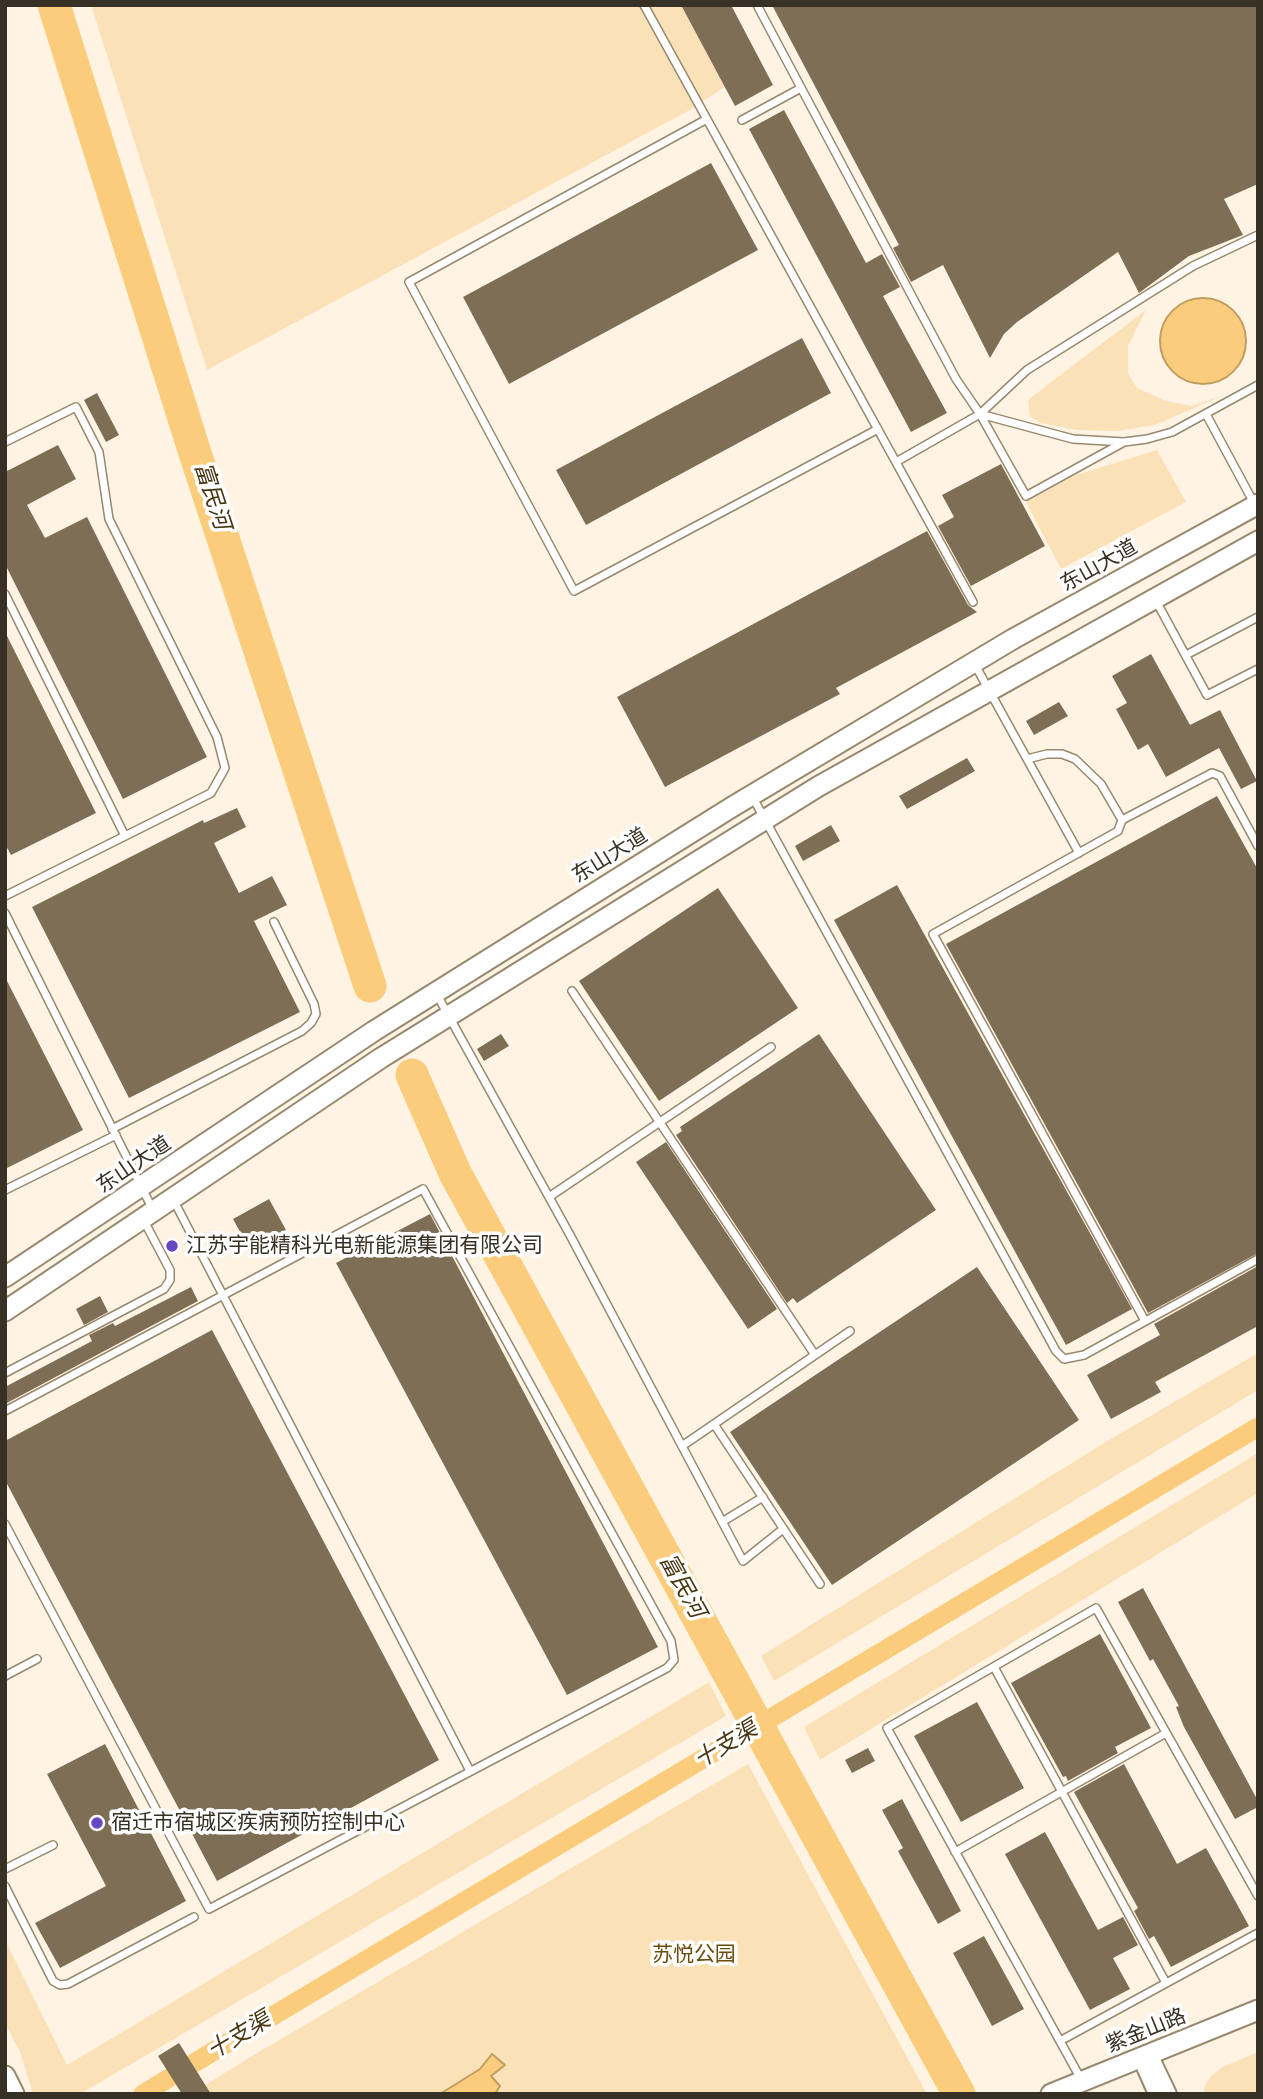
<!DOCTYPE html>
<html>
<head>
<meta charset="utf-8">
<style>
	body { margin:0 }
	#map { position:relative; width:1263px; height:2099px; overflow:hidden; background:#fff4e3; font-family:"Noto Sans",sans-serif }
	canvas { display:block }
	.frame { position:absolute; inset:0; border:7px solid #373125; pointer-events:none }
</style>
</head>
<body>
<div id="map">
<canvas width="1263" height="2099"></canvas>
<div class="frame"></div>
</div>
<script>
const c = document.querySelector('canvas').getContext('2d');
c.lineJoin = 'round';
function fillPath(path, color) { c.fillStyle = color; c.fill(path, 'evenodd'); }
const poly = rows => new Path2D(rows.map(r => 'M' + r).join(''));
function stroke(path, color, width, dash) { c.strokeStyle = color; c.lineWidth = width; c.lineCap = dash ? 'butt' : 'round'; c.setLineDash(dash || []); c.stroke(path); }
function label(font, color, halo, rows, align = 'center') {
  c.font = font + ' "Noto Sans","Noto Sans SC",sans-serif'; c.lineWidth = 7; c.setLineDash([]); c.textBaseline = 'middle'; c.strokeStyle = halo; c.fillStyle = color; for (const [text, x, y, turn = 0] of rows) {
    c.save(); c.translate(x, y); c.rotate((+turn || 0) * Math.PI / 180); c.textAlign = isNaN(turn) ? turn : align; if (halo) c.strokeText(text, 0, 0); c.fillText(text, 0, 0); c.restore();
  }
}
const green = poly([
	[91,5,681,5,725,87,688,111,207,370],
	[1146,310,1128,346,1128,373,1137,388,1166,401,1192,406,1224,395,1155,425,1117,431,1077,430,1041,423,1030,416,1028,401,1033,396],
	[1157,450,1186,502,1061,569,1026,502,1076,475],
	[1258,1353,1258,1390,774,1681,761,1656,1104,1443],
	[1258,1453,1258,1493,820,1760,804,1727],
	[709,1682,726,1716,80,2094,33,2094,20,2052,5,2023,5,1940,67,2065],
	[748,1764,927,2094,191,2094,247,2059],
	[1258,2052,1258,2094,1205,2094,1204,2087,1211,2076,1222,2067]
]);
const water = poly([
	'1160 341a43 43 0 1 1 86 0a43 43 0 1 1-86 0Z',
	[492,2054,505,2065,491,2076,500,2086,495,2094,440,2094,480,2069,492,2054]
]);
const canal = poly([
	[194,2063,1258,1427],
	[143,2094,169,2078]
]);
const river = poly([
	[54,5,194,450,370,986],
	[412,1075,455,1173,959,2094]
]);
const building = poly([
	[681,5,731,5,773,85,735,106],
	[772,5,1258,5,1258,184,1224,199,1243,235,1189,256,1139,293,1118,252,1017,322,1004,334,990,358,943,265,911,282,893,248,899,245],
	[784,110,866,263,882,254,900,287,883,296,947,413,911,432,749,129],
	[711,163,758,250,509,384,463,297],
	[802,338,831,393,586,525,556,470],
	[97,393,119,435,106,442,84,400],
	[58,445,76,479,27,505,45,538,87,517,207,757,123,799,5,564,5,472],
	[1001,464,1045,546,971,586,938,526,954,517,942,495],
	[927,531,968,605,977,612,836,688,840,694,665,787,617,697],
	[5,632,96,813,11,855,5,844],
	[1151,654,1190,725,1220,710,1257,781,1241,789,1219,748,1166,777,1148,744,1138,750,1116,709,1127,703,1112,676],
	[1059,702,1068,716,1034,735,1026,721],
	[967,758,975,771,907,809,899,796],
	[1217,796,1258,870,1258,1253,1148,1313,946,944],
	[237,808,246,827,214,843,239,893,272,876,287,905,254,921,300,1012,129,1098,32,907,203,820,204,823],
	[831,825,840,841,803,861,795,846],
	[897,885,1132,1309,1066,1345,834,920],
	[718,888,798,1008,659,1101,579,981],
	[5,977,83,1130,5,1169],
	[501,1034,509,1046,484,1061,477,1049],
	[819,1034,936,1210,797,1303,793,1298,787,1303,676,1135,682,1131,680,1127],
	[666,1142,777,1309,748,1329,636,1162],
	[269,1199,286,1230,250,1250,233,1219],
	[430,1214,658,1647,567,1695,336,1263],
	[1258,1266,1258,1326,1155,1382,1161,1392,1111,1419,1087,1375,1160,1335,1154,1324],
	[977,1267,1079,1420,832,1585,730,1432],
	[191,1287,198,1301,5,1404,5,1387,92,1341,89,1335,113,1323,115,1326],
	[100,1296,108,1312,84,1325,76,1309],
	[212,1330,439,1760,217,1881,5,1480,5,1441],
	[1143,1588,1258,1801,1258,1807,1235,1819,1184,1727,1176,1707,1179,1706,1153,1659,1150,1661,1118,1602],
	[1100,1634,1151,1728,1115,1747,1118,1753,1068,1781,1066,1776,1063,1777,1011,1683],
	[977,1702,1024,1788,961,1822,914,1736],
	[105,1744,186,1901,60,1968,35,1923,106,1886,47,1774],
	[868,1748,875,1761,852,1773,845,1760],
	[1124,1764,1177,1864,1206,1848,1249,1926,1171,1967,1154,1936,1149,1939,1134,1911,1138,1908,1074,1792],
	[902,1799,961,1911,938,1924,898,1851,903,1848,882,1810],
	[1045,1832,1098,1930,1123,1917,1138,1945,1113,1958,1130,1989,1090,2010,1005,1854],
	[984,1936,1024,2009,992,2026,953,1953],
	[179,2043,211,2094,182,2094,158,2056]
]);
const lane = poly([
	[644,5,973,602],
	[757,5,956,379,980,414,1027,370,1193,266,1258,235],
	[707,119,409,282,574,591,878,429],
	[742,120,801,88],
	[980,414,1026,496,1124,442],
	[1206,414,1255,505],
	[5,442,76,407,99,452,109,519,217,737,225,768,211,793,5,896],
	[896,462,980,414,1073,439,1124,442,1147,439,1172,432,1258,385],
	[5,594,125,836],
	[1155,599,1207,695,1258,669],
	[1186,655,1258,617],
	[974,663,1079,853],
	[1027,759,1047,754,1062,754,1075,759,1101,784,1122,820],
	[752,796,1056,1351,1064,1359,1084,1355,1258,1259],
	[5,913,153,1210],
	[572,991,815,1355],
	[436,993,570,1235,743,1561,783,1529],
	[112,1129,302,1031,311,1023,316,1014,314,1004,274,922],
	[5,1190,116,1135],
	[549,1197,771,1047],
	[174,1201,470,1771],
	[1145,1321,933,934,1118,831,1122,820,1212,773,1220,776,1258,846],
	[5,1373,164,1289,170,1280,170,1270,143,1219],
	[5,1411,423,1189,671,1641,674,1660,667,1668,209,1909,5,1524],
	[714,1424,820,1584],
	[682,1446,850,1331],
	[722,1522,763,1497],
	[994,1667,1166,1983],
	[5,1676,37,1659],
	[955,1852,1166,1733],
	[5,1869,53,1845],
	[5,1886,53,1981,60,1985,68,1984,194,1917],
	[1060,2041,1258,1933],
	[1082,2081,887,1728,1096,1608,1258,1896]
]);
const street = poly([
	[1150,2054,1169,2094],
	[1140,2058,1156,2094]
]);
const secondary = poly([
	[5,1277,374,1031,732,807,1013,639,1258,504],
	[5,1311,381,1058,819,786,1258,541],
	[5,2076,14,2094],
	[1051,2094,1258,2010]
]);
const markers = [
	[172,1246,7,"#6748c1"],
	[97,1823,7,"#6748c1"]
];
const streetNames = [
	["东山大道",1099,566,-29],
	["东山大道",610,856,-32],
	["东山大道",134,1165,-34],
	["紫金山路",1146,2031,-22]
];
const poiNames = [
	["江苏宇能精科光电新能源集团有限公司",186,1246],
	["宿迁市宿城区疾病预防控制中心",111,1823]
];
const parkNames = [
	["苏悦公园",694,1955]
];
const waterNames = [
	["富民河",212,496,72],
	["富民河",682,1586,61],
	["十支渠",726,1745,-31],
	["十支渠",239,2036,-31]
];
fillPath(green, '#fbe1b7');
fillPath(water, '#facc7c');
stroke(water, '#c09e62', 2);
stroke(canal, '#facc7c', 19);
stroke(river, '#facc7c', 33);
fillPath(building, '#7e6e55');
stroke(lane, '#98886d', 10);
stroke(street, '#98886d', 18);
stroke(secondary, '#98886d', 23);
stroke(lane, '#fff', 7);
stroke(street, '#fff', 14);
stroke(secondary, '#fff', 19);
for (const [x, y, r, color] of markers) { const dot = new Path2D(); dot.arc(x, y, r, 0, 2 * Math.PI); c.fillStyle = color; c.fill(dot); stroke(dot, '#fff', 2.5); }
label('21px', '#373125', '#fff', streetNames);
label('21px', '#373125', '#fff', poiNames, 'left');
label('21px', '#6a4c0d', '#fff', parkNames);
label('italic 23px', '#483512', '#fff', waterNames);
</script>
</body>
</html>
